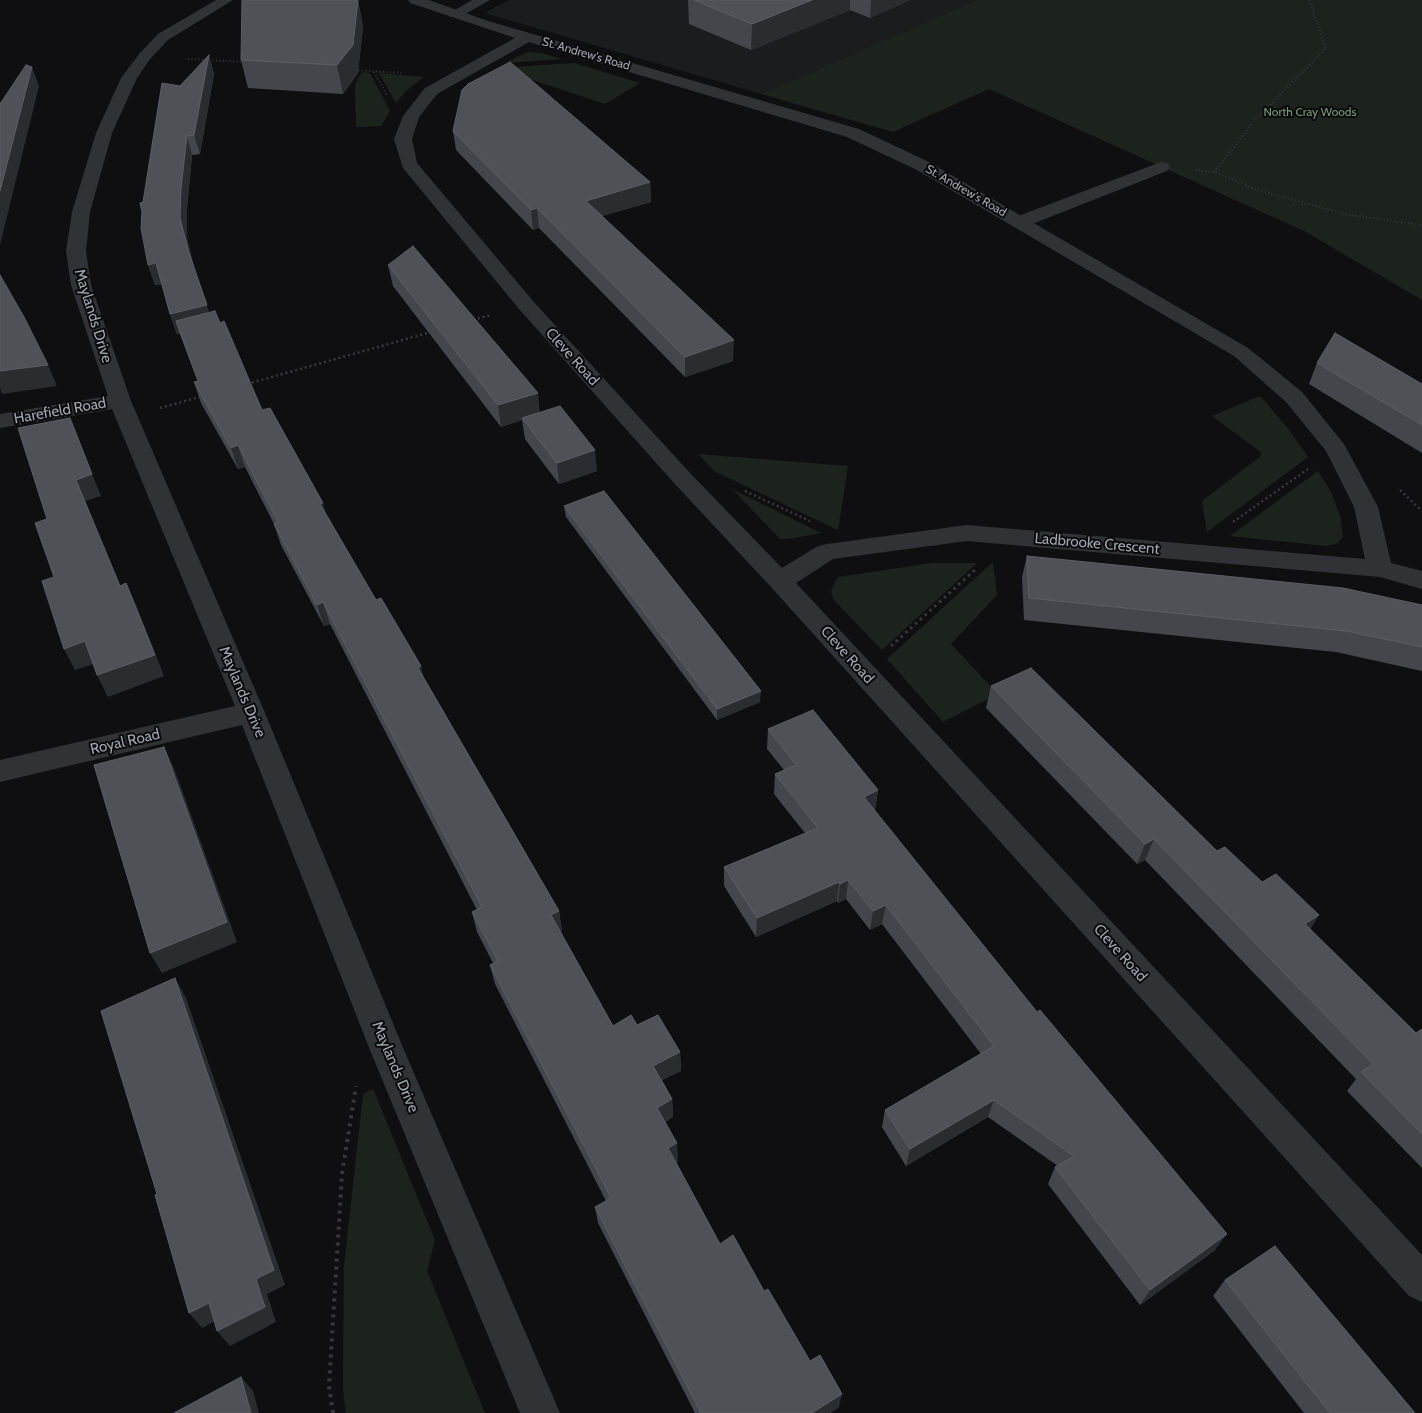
<!DOCTYPE html>
<html>
<head>
<meta charset="utf-8">
<style>
	body { margin:0 }
	canvas { display:block; background:#0f0f11 }
</style>
</head>
<body>
<canvas width="1422" height="1413"></canvas>
<script>
const c = document.querySelector('canvas').getContext('2d');
c.lineJoin = 'round';
function fillPath(path, color) { c.fillStyle = color; c.fill(path, 'evenodd'); }
const poly = rows => new Path2D(rows.map(r => 'M' + r).join(''));
function stroke(path, color, width, dash) { c.strokeStyle = color; c.lineWidth = width; c.lineCap = dash ? 'butt' : 'round'; c.setLineDash(dash || []); c.stroke(path); }
function label(font, color, halo, rows, align = 'center') {
  c.font = font + ' Cabin,sans-serif'; c.lineWidth = 4; c.setLineDash([]); c.textBaseline = 'middle'; c.strokeStyle = halo; c.fillStyle = color; for (const [text, x, y, turn = 0] of rows) {
    c.save(); c.translate(x, y); c.rotate((+turn || 0) * Math.PI / 180); c.textAlign = isNaN(turn) ? turn : align; if (halo) c.strokeText(text, 0, 0); c.fillText(text, 0, 0); c.restore();
  }
}
const built = poly([
	[509,0,976,0,761,94,485,13]
]);
const green = poly([
	[976,0,1422,0,1422,300,1306,232,989,89,893,132,761,94],
	[527,52,541,53,562,59,506,63],
	[574,63,640,83,605,104,497,68],
	[362,72,370,73,390,111,381,126,356,127,355,84],
	[379,73,424,77,407,90,396,103],
	[1260,396,1287,427,1308,457,1207,532,1202,501,1261,456,1261,452,1212,416],
	[698,454,848,466,838,530,714,471],
	[1318,471,1331,492,1340,516,1343,537,1338,543,1326,546,1230,536],
	[732,489,821,533,789,539,780,539],
	[993,562,997,595,951,644,998,694,943,722,887,659],
	[932,563,977,563,882,650,834,600,831,591,838,577],
	[373,1089,435,1240,427,1271,485,1413,346,1413,343,1391,344,1266,363,1094]
]);
const pathFar3 = poly([
	[188,59,244,62],
	[355,70,404,73],
	[374,72,387,95],
	[1195,170,1214,172,1258,190,1345,214,1422,225],
	[1214,172,1257,118,1326,48,1309,0]
]);
const pathFar2 = poly([
	[473,320,491,315],
	[247,384,431,332],
	[160,408,203,396],
	[1400,490,1422,511],
	[745,491,810,521],
	[1233,522,1308,469]
]);
const pathFar1 = poly([
	[891,646,977,568]
]);
const path = poly([
	[333,1413,329,1386,342,1174,356,1086]
]);
const service = poly([
	[472,0,490,0,460,17,450,17,448,14,472,0],
	[1161,162,1167,163,1170,167,1167,171,1027,226,1020,228,1013,226,1011,222,1013,218,1161,162]
]);
const minor = poly([
	[216,0,233,0,168,40,150,59,137,78,112,133,90,212,86,251,91,285,131,401,265,713,404,1050,560,1413,520,1413,370,1050,242,725,0,782,0,760,235,706,112,409,0,428,0,414,108,396,71,285,66,251,72,212,96,133,121,78,140,53,158,34,216,0],
	[408,0,429,0,488,21,859,129,929,162,1248,348,1302,392,1344,444,1378,507,1391,563,1422,571,1422,589,1380,577,967,541,833,559,796,583,1422,1255,1422,1302,1409,1296,771,587,674,483,519,309,403,168,394,139,403,116,425,88,515,38,410,3,408,0],
	[529,42,847,137,917,170,1234,356,1286,402,1326,451,1354,507,1365,559,967,525,827,544,818,546,782,568,690,473,533,301,417,163,412,139,419,117,437,94,529,42]
]);
const wall = poly([
	[358,0,363,27,358,73,343,94,248,88,241,60],
	[688,0,910,0,870,18,850,10,751,50,689,24],
	[209,55,214,74,200,154,192,155,187,208,187,238,194,267,209,313,220,323,262,410,325,512,376,600,424,678,559,911,562,931,560,932,613,1026,637,1025,680,1052,681,1071,662,1080,672,1099,673,1117,665,1122,678,1161,676,1162,720,1244,764,1291,839,1407,830,1413,695,1413,598,1223,595,1207,606,1201,495,984,490,965,493,963,477,932,472,912,477,910,330,624,324,626,281,545,274,524,245,467,238,469,201,403,194,382,198,381,180,334,177,334,170,314,162,284,155,285,148,265,180,86],
	[453,131,650,182,651,202,602,216,733,361,685,377,539,228,533,230,456,150],
	[388,265,540,412,597,471,559,484,525,439,522,420,501,427,393,286],
	[1317,363,1422,384,1422,453,1309,384],
	[564,506,760,702,717,720,566,517],
	[1027,556,1422,605,1422,671,1336,652,1024,620,1022,577],
	[991,686,1217,851,1311,930,1416,1033,1422,1029,1422,1168,1347,1091,1356,1079,1145,860,1137,864,986,708],
	[768,729,878,790,875,810,874,811,1215,1250,1140,1305,1048,1184,1055,1167,1058,1166,988,1117,906,1166,882,1127,885,1110,981,1054,882,924,870,930,846,899,838,903,837,901,756,937,724,886,724,867,805,833,774,794,775,774,784,770,767,749],
	[1225,1280,1415,1413,1304,1413,1213,1296]
]);
const shadedWall = poly([
	[358,0,363,27,358,73,343,94,337,65],
	[812,0,850,0,850,10,751,50,752,24],
	[871,0,910,0,870,18],
	[209,55,214,74,200,154,194,135],
	[32,67,39,86,0,245,0,191],
	[187,136,192,155,187,208,187,238,195,273,189,253,180,218,181,188],
	[650,182,651,202,587,220,586,201],
	[537,208,539,228,533,230,531,210],
	[156,263,163,284,155,285,148,265],
	[207,305,213,326,176,321,180,334,177,334,170,314],
	[734,340,733,361,685,377,685,357],
	[48,365,57,386,2,394,0,388,0,371],
	[538,393,540,414,522,418,522,420,501,427,498,405],
	[70,418,101,496,85,501,129,607,76,480],
	[238,445,245,467,238,469,231,448],
	[595,450,597,471,559,484,557,463],
	[323,503,329,524,320,504],
	[126,583,136,605,164,676,108,697,97,675],
	[323,602,330,624,324,626,317,605],
	[85,641,96,663,75,670,64,649],
	[421,666,426,688,418,668],
	[761,691,760,702,717,720,717,709],
	[164,747,174,768,237,942,162,973,150,953],
	[878,790,875,810,861,817,864,797],
	[1154,839,1145,860,1137,864,1145,844],
	[848,880,846,899,838,903,840,884],
	[839,882,837,901,756,937,757,918],
	[886,905,882,924,870,930,873,911],
	[559,911,562,931,554,935,551,915],
	[1319,915,1307,935,1305,924],
	[175,978,186,998,285,1285,267,1294,276,1322,230,1346,217,1331],
	[680,1052,681,1071,654,1084,653,1066],
	[672,1099,673,1117,658,1126,657,1108],
	[994,1100,988,1117,906,1166,910,1149],
	[677,1143,678,1161,669,1165,668,1148],
	[1227,1234,1215,1250,1140,1305,1150,1290],
	[209,1303,221,1318,202,1328,189,1313],
	[241,1377,253,1391,259,1413,251,1413],
	[842,1394,839,1407,830,1413,812,1413]
]);
const building = poly([
	[242,0,358,0,353,45,337,65,241,60,242,0],
	[694,0,812,0,752,24,694,0],
	[209,55,194,135,187,136,181,188,180,218,189,253,207,305,170,314,156,263,148,265,141,228,142,212,140,203,143,202,162,83,180,86,209,55],
	[510,62,650,182,586,201,734,340,685,357,537,208,531,210,453,131,462,90,468,84,510,62],
	[26,65,32,67,0,191,0,104,26,65],
	[413,246,538,393,498,405,388,265,413,246],
	[0,275,24,317,48,365,0,371,0,275],
	[215,311,220,323,224,321,262,410,270,408,323,503,320,504,376,600,381,598,421,666,418,668,559,911,551,915,613,1026,631,1015,637,1025,658,1015,680,1052,653,1066,672,1099,657,1108,677,1143,668,1148,720,1244,733,1235,764,1291,768,1289,810,1361,820,1355,842,1394,812,1413,701,1413,595,1207,611,1198,490,965,498,961,472,912,482,907,323,602,317,605,274,524,278,522,238,445,231,448,194,382,198,381,176,321,215,311],
	[1335,333,1422,384,1422,425,1317,363,1335,333],
	[560,406,595,450,557,463,522,418,560,406],
	[70,418,92,474,76,480,120,586,126,583,155,655,97,675,85,641,64,649,42,581,54,577,35,523,47,519,18,428,70,418],
	[604,491,761,691,717,709,564,506,604,491],
	[1027,556,1343,588,1422,605,1422,647,1346,631,1029,598,1027,556],
	[1031,668,1217,851,1225,847,1262,882,1276,874,1319,915,1305,924,1416,1033,1422,1029,1422,1134,1361,1072,1373,1064,1154,839,1145,844,991,686,1031,668],
	[813,710,878,790,864,797,1037,1012,1040,1010,1227,1234,1150,1290,1055,1167,1074,1156,994,1100,910,1149,885,1110,994,1046,886,905,873,911,848,880,840,884,839,882,757,918,724,867,818,828,775,774,796,765,768,729,813,710],
	[164,747,227,922,150,953,94,765,164,747],
	[175,978,274,1270,256,1279,265,1307,217,1331,209,1303,189,1313,155,1195,157,1194,101,1011,175,978],
	[1275,1246,1415,1413,1330,1413,1225,1280,1275,1246],
	[241,1377,251,1413,174,1413,241,1377]
]);
const farStreetnames = [
	["St. Andrew's Road",586,54,16],
	["St. Andrew's Road",966,191,30]
];
const farParknames = [
	["North Cray Woods",1310,112]
];
const streetNames = [
	["Maylands Drive",93,316,73],
	["Cleve Road",572,357,48],
	["Harefield Road",60,411,-10],
	["Ladbrooke Crescent",1097,544,5],
	["Cleve Road",847,655,48],
	["Maylands Drive",242,692,67],
	["Royal Road",125,742,-13],
	["Cleve Road",1120,953,48],
	["Maylands Drive",395,1067,67]
];
fillPath(built, '#1b1c1e');
fillPath(green, '#1c231d');
stroke(pathFar3, '#37383c', 2, [1, 2.5]);
stroke(pathFar2, '#37383c', 2.5, [2, 3]);
stroke(pathFar1, '#37383c', 3, [2.5, 4]);
stroke(path, '#37383c', 4, [3, 5]);
fillPath(service, '#313235');
fillPath(minor, '#313235');
fillPath(wall, '#45464c');
fillPath(shadedWall, '#2b2c30');
fillPath(building, '#4f5157');
stroke(building, '#5c5e65', 1);
label('12px', '#a1a7b1', '#0a0a0c', farStreetnames);
label('12px', '#799b79', '#0a0a0c', farParknames);
label('15px', '#a1a7b1', '#0a0a0c', streetNames);
</script>
</body>
</html>
